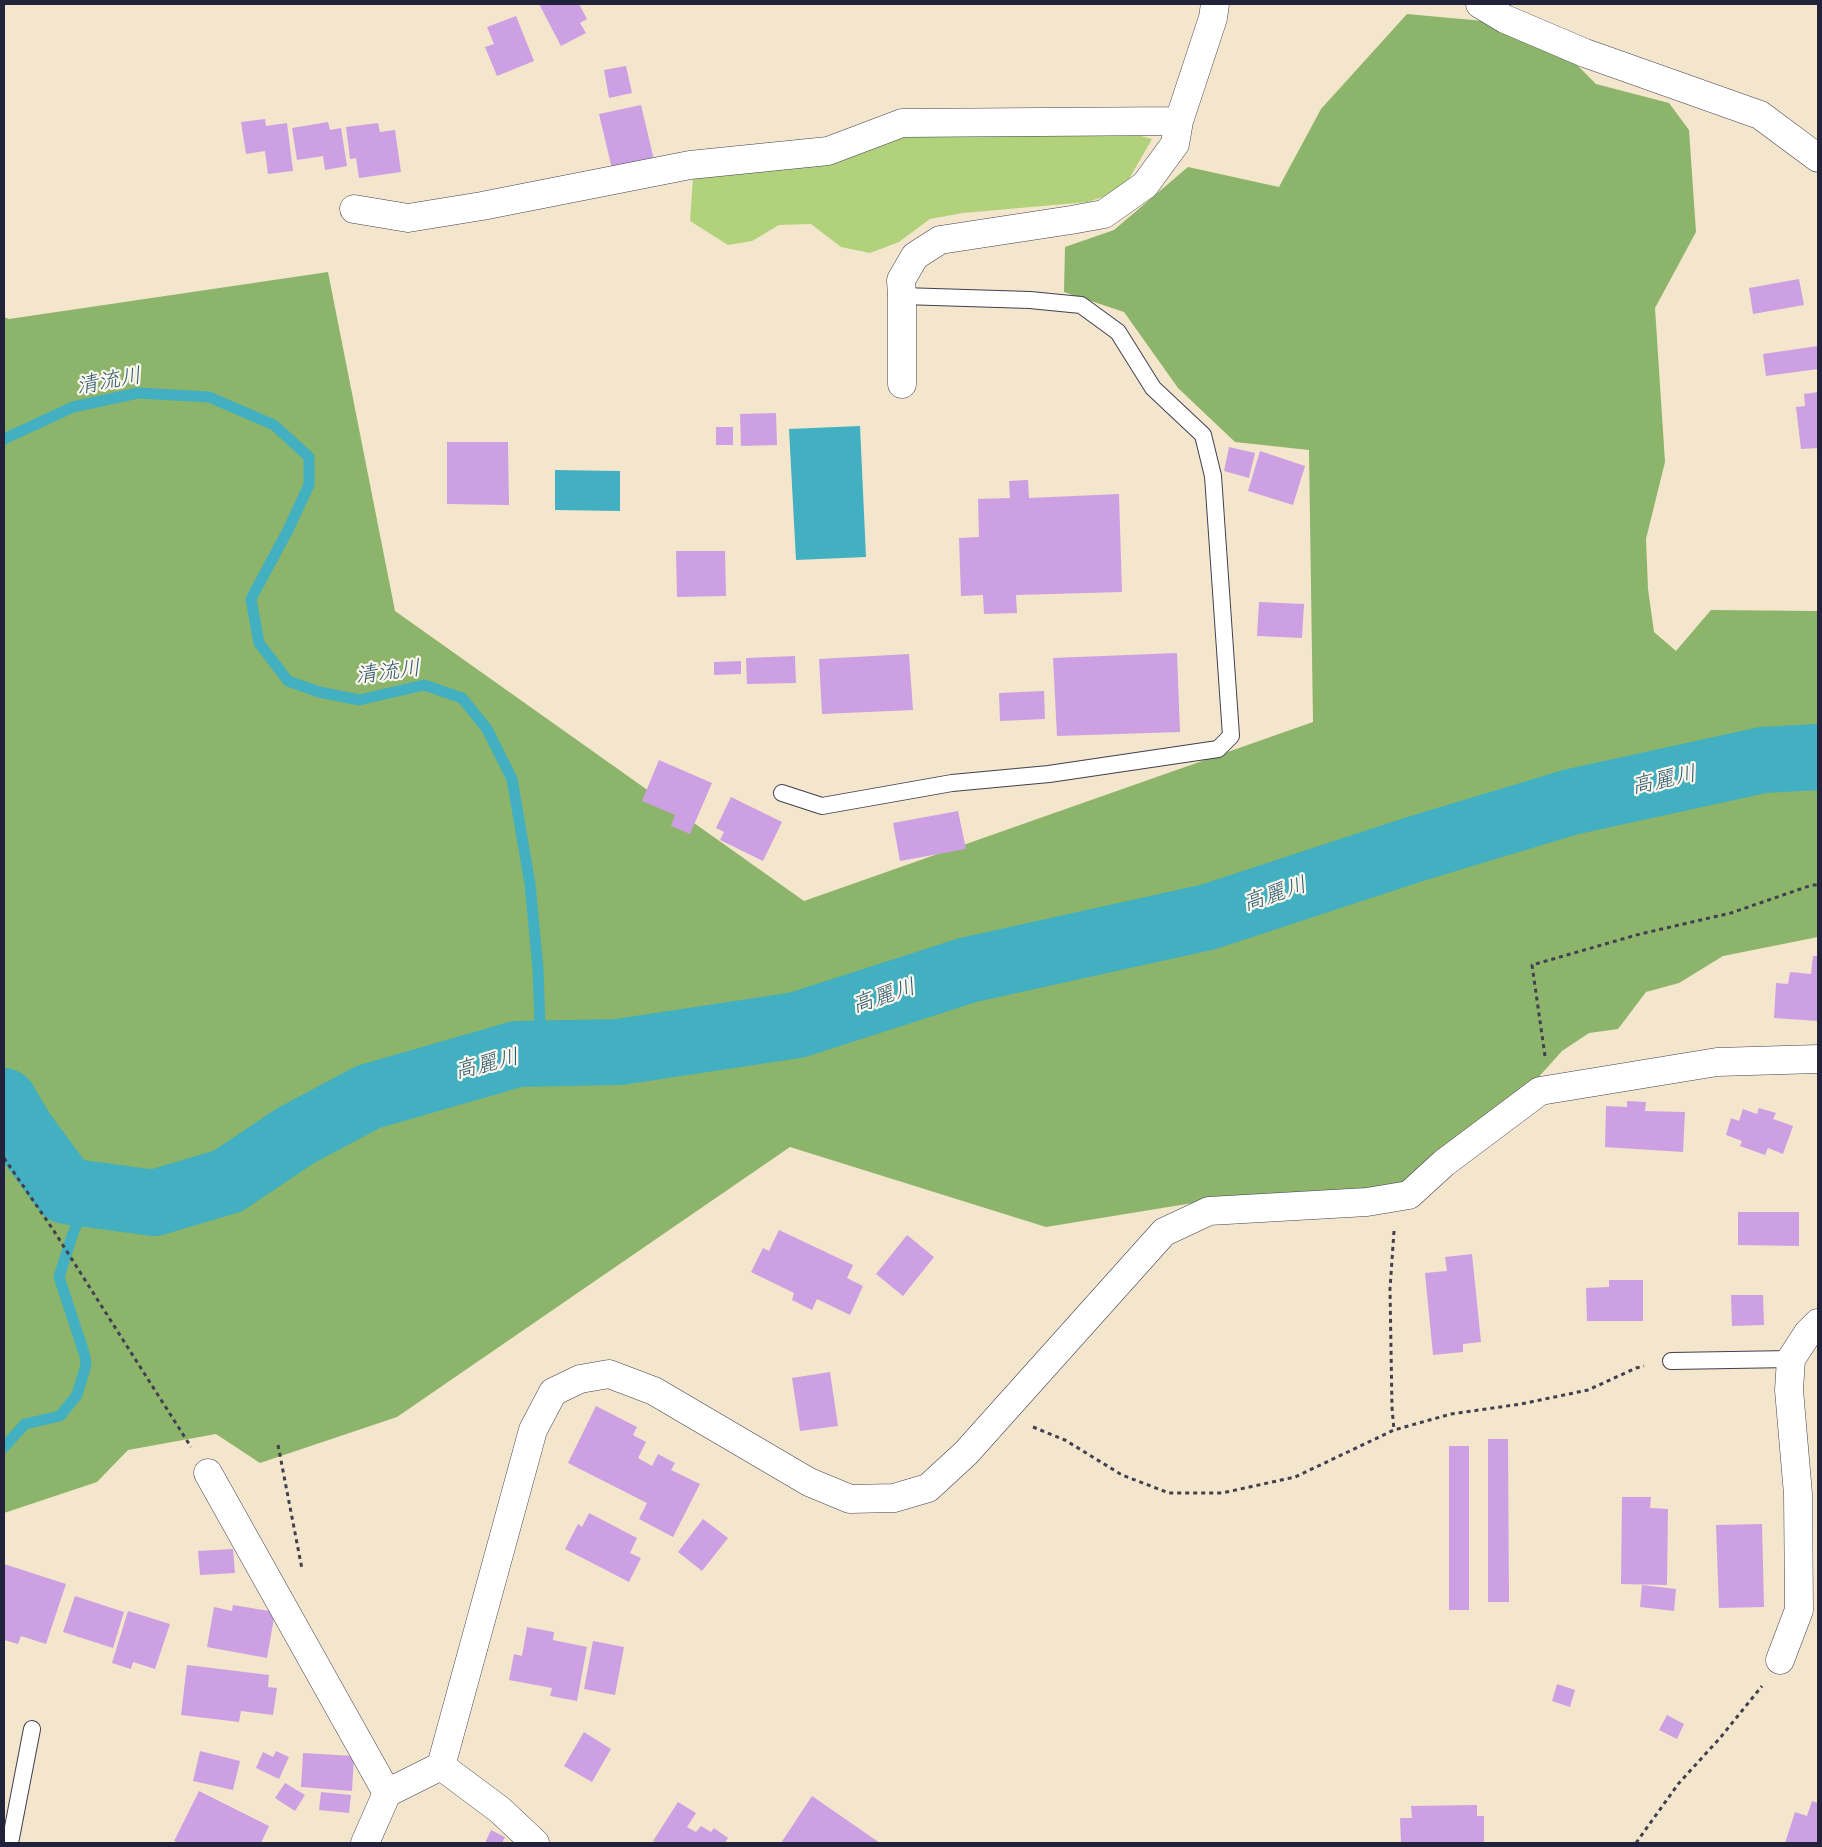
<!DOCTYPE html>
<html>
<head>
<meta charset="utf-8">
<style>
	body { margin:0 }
	#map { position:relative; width:1822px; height:1847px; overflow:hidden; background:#f4e6cc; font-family:Itim,sans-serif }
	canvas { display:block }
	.frame { position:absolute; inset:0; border:5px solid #22223b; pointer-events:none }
</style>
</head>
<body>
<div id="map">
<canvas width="1822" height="1847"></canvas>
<div class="frame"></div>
</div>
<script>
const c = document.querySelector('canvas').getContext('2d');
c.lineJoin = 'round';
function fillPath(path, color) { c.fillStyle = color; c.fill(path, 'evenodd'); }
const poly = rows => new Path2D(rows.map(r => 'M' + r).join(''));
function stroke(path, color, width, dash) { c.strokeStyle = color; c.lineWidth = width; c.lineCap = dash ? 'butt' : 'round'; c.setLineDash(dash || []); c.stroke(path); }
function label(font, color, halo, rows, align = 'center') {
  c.font = font + ' Itim,"Klee One",sans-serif'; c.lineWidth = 4.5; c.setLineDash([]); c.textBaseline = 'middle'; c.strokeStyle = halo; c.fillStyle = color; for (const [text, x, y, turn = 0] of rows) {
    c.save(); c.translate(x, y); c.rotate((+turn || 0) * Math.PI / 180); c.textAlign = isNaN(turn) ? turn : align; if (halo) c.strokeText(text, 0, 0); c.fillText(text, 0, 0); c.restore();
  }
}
const green = poly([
	[905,134,1141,136,1152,139,1129,179,1111,194,1088,202,963,213,930,219,899,242,870,253,841,247,811,224,779,225,752,241,728,245,690,221,693,178]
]);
const forest = poly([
	[1407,14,1538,26,1596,84,1669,103,1689,130,1696,232,1655,308,1665,462,1646,539,1648,589,1654,632,1676,651,1711,610,1818,611,1818,937,1723,956,1679,983,1646,992,1618,1029,1589,1033,1562,1051,1535,1081,1411,1188,1205,1201,1046,1227,790,1147,397,1417,260,1463,216,1434,128,1450,97,1482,4,1513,4,317,9,319,328,272,395,611,804,901,1313,722,1309,450,1235,442,1178,388,1124,312,1064,292,1065,247,1114,230,1188,167,1279,187,1321,109]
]);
const water = poly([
	[860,426,866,557,796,560,789,429],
	[555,470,620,471,620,511,555,510]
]);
const stream = poly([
	[4,439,73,407,138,393,209,397,274,425,309,457,309,485,288,530,251,599,259,643,288,681,319,692,359,700,424,685,462,698,487,729,512,779,530,884,538,969,541,1054],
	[4,1447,25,1424,60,1416,77,1395,86,1365,85,1356,59,1277,72,1236,89,1194]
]);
const river = poly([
	[4,1101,23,1133,66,1191,154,1203,228,1181,295,1136,368,1097,517,1054,619,1052,797,1025,968,970,1208,917,1415,849,1571,802,1763,760,1818,757]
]);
const building = poly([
	[539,4,579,4,587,19,580,23,586,33,561,46],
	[516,16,534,61,497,76,485,47,494,44,487,27],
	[626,66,632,93,609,98,604,70],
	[641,105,654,160,612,169,599,114],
	[265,119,266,126,287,123,293,171,268,174,265,151,246,154,241,122],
	[328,122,330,130,341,128,347,166,325,170,323,156,297,160,292,128],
	[378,123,380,132,395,130,401,172,359,178,356,158,350,159,346,127],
	[1799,279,1804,305,1753,314,1749,288],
	[1818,346,1818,369,1766,376,1763,354],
	[1818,392,1818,448,1801,449,1796,407,1805,406,1804,394],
	[776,413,777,445,741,446,740,414],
	[716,427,733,427,733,445,716,445],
	[447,442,508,442,509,505,447,504],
	[1229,447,1255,453,1249,478,1224,471],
	[1260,451,1305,466,1293,505,1248,491],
	[1028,480,1029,498,1119,494,1122,592,1016,595,1017,613,984,614,983,595,961,596,959,538,979,537,978,499,1010,498,1009,481],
	[676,551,725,551,726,596,677,597],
	[1259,602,1304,604,1302,638,1257,636],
	[1177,653,1180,732,1057,736,1053,658],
	[909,654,913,710,822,714,819,659],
	[795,656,796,683,747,684,746,658],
	[741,661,741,674,714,675,714,662],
	[1044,691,1045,719,1000,721,999,693],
	[659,760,712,783,690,834,671,826,675,815,642,801],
	[731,797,782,822,763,861,720,840,724,832,716,828],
	[958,811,966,849,900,861,893,823],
	[1813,956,1818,956,1818,1021,1774,1018,1776,983,1788,984,1790,972,1811,974],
	[1627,1101,1646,1102,1645,1111,1685,1112,1683,1152,1605,1147,1606,1106,1627,1107],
	[1759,1108,1776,1113,1773,1119,1793,1126,1783,1154,1768,1148,1765,1155,1740,1146,1742,1141,1726,1135,1731,1118,1739,1121,1743,1109,1757,1114],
	[1738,1212,1799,1212,1799,1246,1738,1245],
	[779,1230,853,1265,847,1278,863,1286,850,1315,817,1299,812,1310,792,1300,794,1293,751,1272,763,1248,769,1251],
	[907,1235,934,1257,903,1296,876,1274],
	[1472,1254,1481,1342,1463,1344,1463,1352,1433,1355,1425,1273,1447,1271,1445,1257],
	[1609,1280,1643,1280,1643,1321,1587,1321,1586,1288,1609,1287],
	[1731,1295,1763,1295,1764,1325,1732,1326],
	[830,1372,838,1426,800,1431,792,1378],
	[596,1406,637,1427,633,1435,646,1442,638,1458,652,1466,658,1454,675,1463,671,1470,700,1484,673,1537,639,1519,647,1503,568,1463],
	[1488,1439,1508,1439,1509,1602,1488,1602],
	[1449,1446,1469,1446,1469,1610,1449,1610],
	[1622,1497,1651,1497,1650,1508,1668,1509,1667,1585,1621,1584],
	[589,1513,637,1538,630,1553,641,1558,629,1582,565,1549,578,1524,582,1527],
	[703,1519,728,1538,702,1571,678,1552],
	[1762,1524,1764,1607,1719,1608,1716,1525],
	[233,1549,235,1573,200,1575,198,1551],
	[4,1564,66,1584,46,1644,21,1636,18,1644,4,1640],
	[1642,1585,1676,1589,1674,1611,1640,1607],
	[75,1596,124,1612,113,1648,63,1632],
	[233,1605,275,1612,267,1658,207,1647,214,1607,232,1611],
	[128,1611,170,1624,155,1669,133,1662,131,1669,112,1663],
	[527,1627,554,1632,553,1640,587,1647,577,1701,550,1696,552,1688,509,1680,514,1654,522,1656],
	[593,1641,624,1647,615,1695,584,1689],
	[187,1665,269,1675,268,1687,277,1688,273,1715,241,1711,239,1722,181,1715],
	[1557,1684,1575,1690,1570,1707,1552,1701],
	[1667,1715,1684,1724,1677,1739,1659,1730],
	[584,1732,611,1749,592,1782,564,1766],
	[200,1751,240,1761,233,1790,193,1781],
	[276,1751,289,1757,279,1779,256,1768,263,1752,273,1757],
	[303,1753,354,1756,352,1791,301,1787],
	[285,1783,305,1795,295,1811,275,1798],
	[199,1791,269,1826,261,1843,180,1843,174,1841],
	[321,1792,351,1795,349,1813,319,1810],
	[812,1796,880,1843,781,1843],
	[1812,1801,1818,1803,1818,1843,1785,1843,1795,1812,1807,1816],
	[678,1802,696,1813,687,1827,696,1832,701,1826,711,1832,714,1828,728,1838,725,1843,657,1843,653,1841],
	[1477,1805,1477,1816,1484,1816,1484,1843,1401,1843,1400,1818,1412,1818,1411,1806],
	[491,1830,505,1837,502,1843,485,1843]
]);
const path = poly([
	[1545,1056,1532,965,1640,934,1731,913,1812,885,1818,885],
	[4,1158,52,1228,191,1447],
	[1394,1231,1390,1289,1392,1408,1394,1430],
	[1033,1427,1065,1440,1122,1475,1169,1493,1222,1493,1295,1477,1394,1430,1451,1414,1521,1404,1588,1390,1636,1368,1644,1366],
	[278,1445,302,1569],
	[1636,1843,1679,1783,1720,1738,1762,1686]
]);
const lane = poly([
	[782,793,822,806,952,783,1049,774,1218,749,1231,736,1213,476,1203,435,1153,388,1118,332,1081,305,1030,300,902,296],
	[1671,1361,1791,1359],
	[10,1843,32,1729]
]);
const street = poly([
	[1480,4,1505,19,1585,53,1760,115,1818,158],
	[354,209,408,218,482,206,690,165,828,151,902,123,1179,121],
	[902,384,902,296,901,280,915,256,940,240,1071,220,1104,214,1145,185,1175,144,1179,121,1213,18,1215,4],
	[208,1473,387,1793],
	[1780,1660,1799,1610,1798,1494,1789,1390,1791,1359,1808,1333,1818,1323],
	[441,1766,500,1810,535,1843],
	[365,1843,387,1793,441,1766,533,1430,553,1392,580,1379,609,1374,654,1391,809,1482,850,1499,894,1498,928,1488,966,1453,1164,1232,1209,1211,1367,1202,1409,1195,1444,1163,1540,1091,1717,1062,1818,1059]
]);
const waterNames = [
	["清流川",109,382,-10],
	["清流川",388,673,-7],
	["高麗川",1664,781,-12],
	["高麗川",1275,895,-18],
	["高麗川",884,997,-18],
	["高麗川",487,1065,-14]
];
fillPath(green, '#b1d27a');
fillPath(forest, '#8cb46a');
fillPath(water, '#43b0c1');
stroke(stream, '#43b0c1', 11);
stroke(river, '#43b0c1', 66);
fillPath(building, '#cca0e3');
stroke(lane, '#423f51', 18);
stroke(street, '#423f51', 29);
stroke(path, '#423f51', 3, [4, 4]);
stroke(lane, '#fff', 16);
stroke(street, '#fff', 28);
label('italic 22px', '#2f5b71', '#fbf7ec', waterNames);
</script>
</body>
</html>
